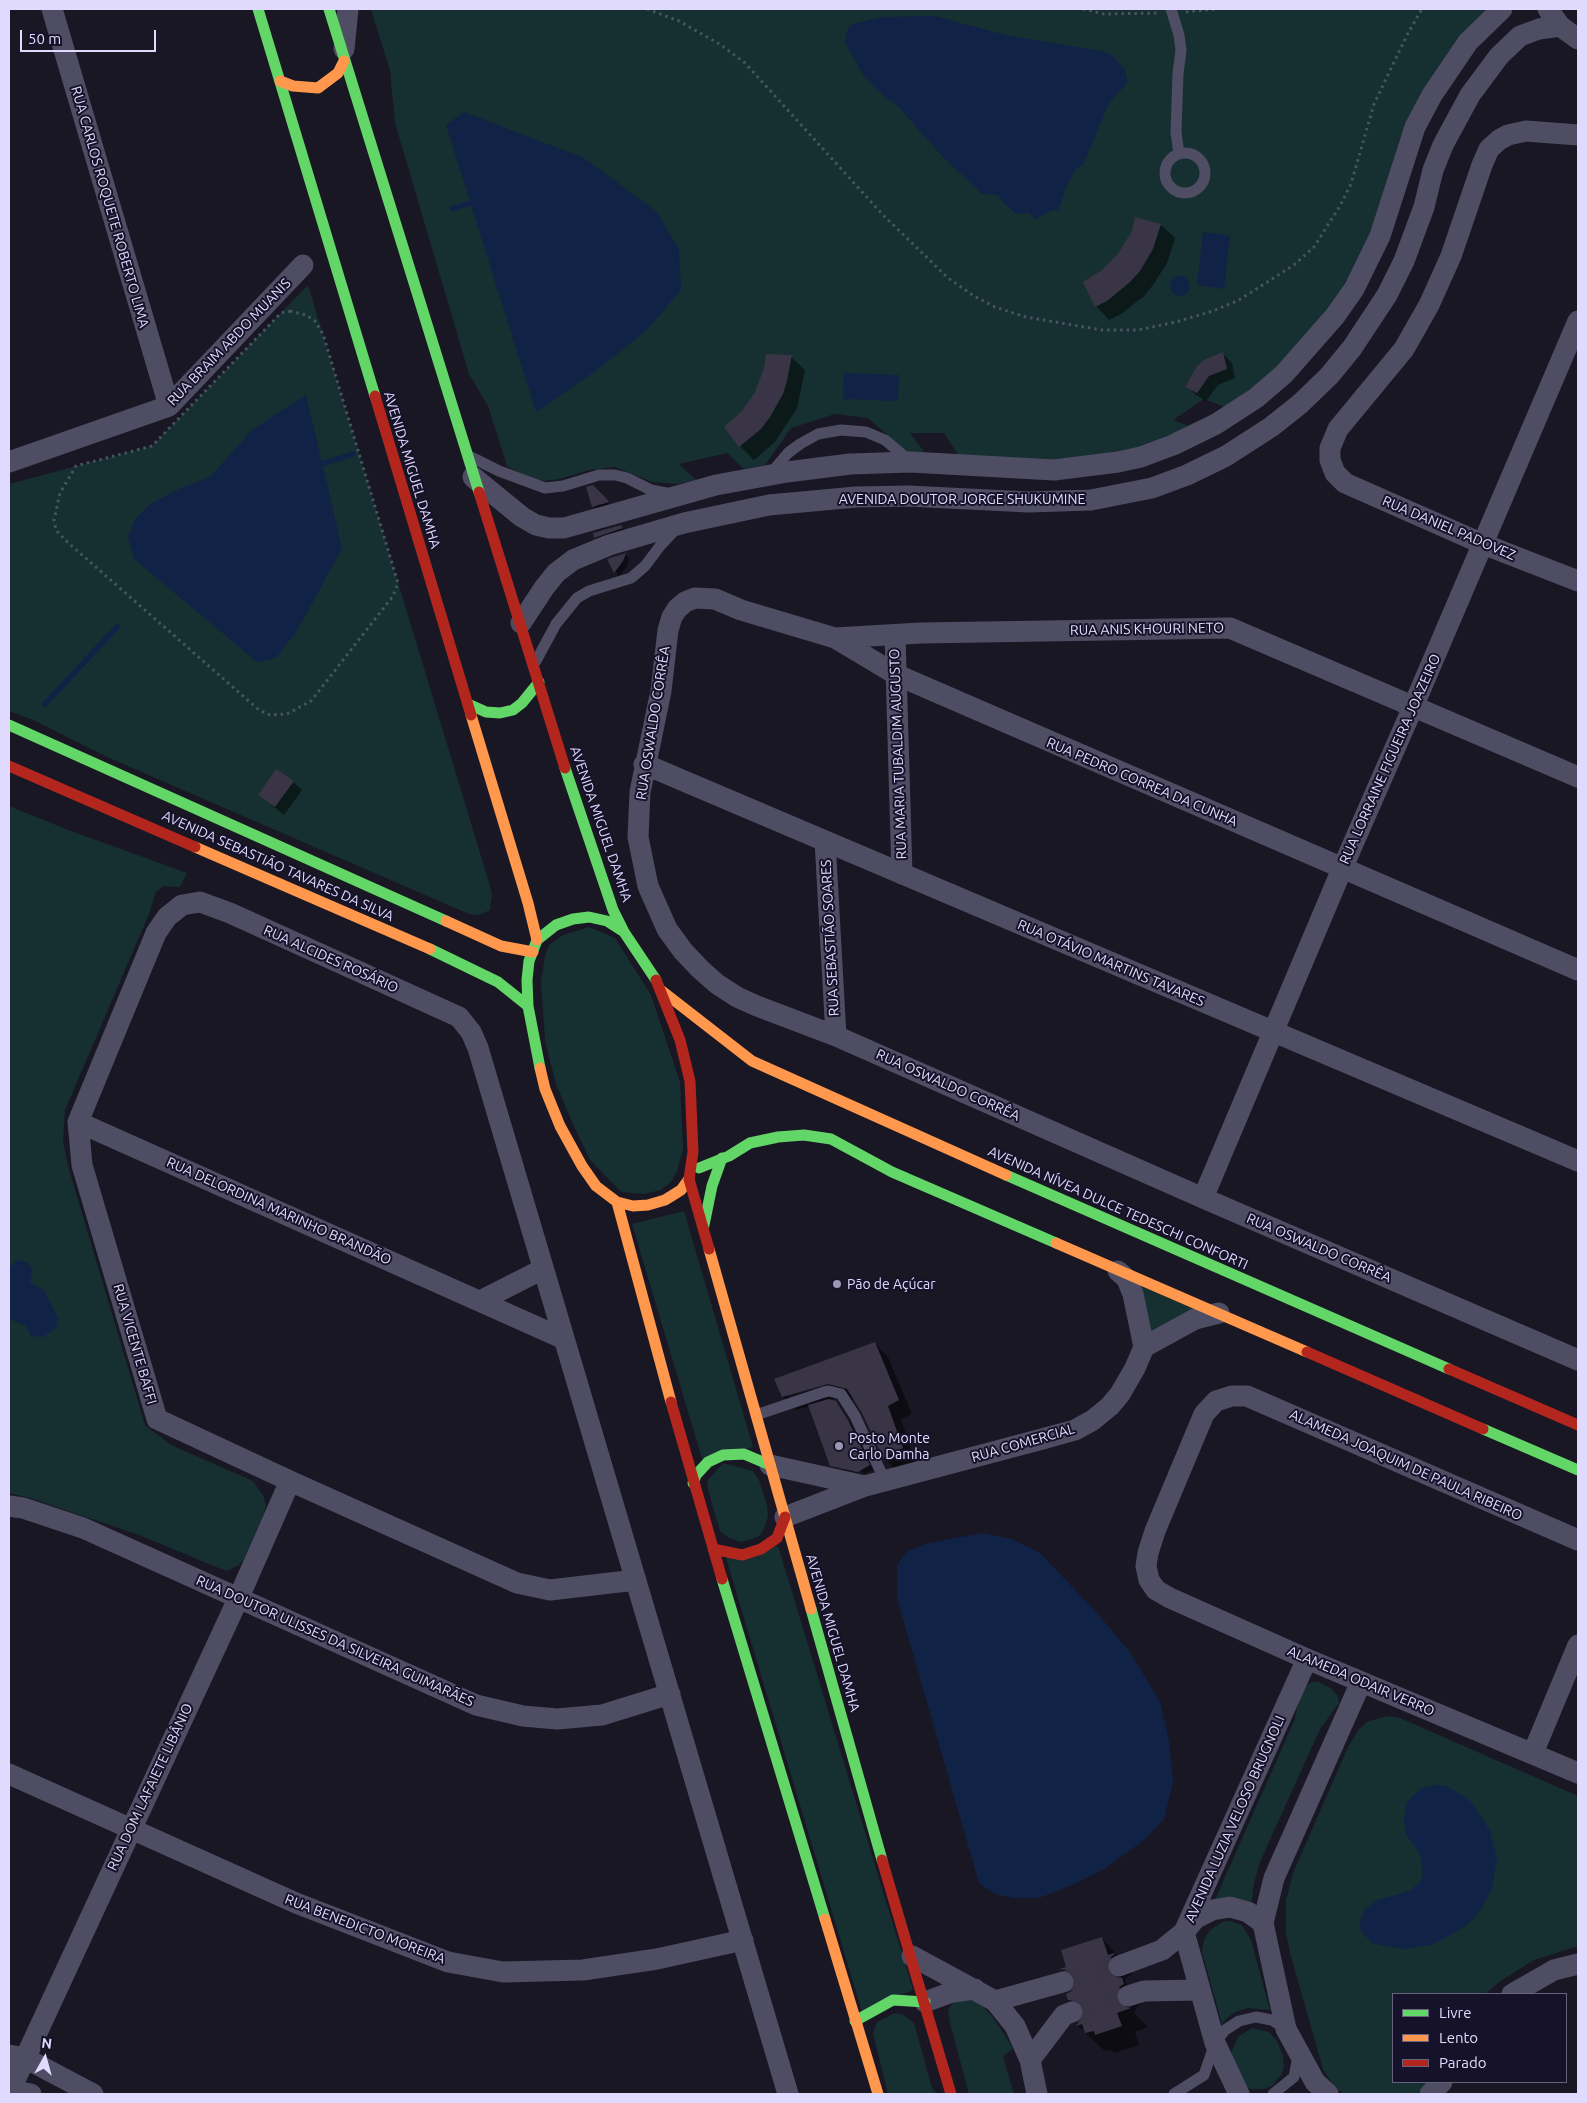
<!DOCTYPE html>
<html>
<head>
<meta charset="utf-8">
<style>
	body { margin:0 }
	#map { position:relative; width:1587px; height:2103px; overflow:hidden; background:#1a1724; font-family:Ubuntu,sans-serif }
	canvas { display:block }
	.frame { position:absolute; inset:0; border:10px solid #e0dbfe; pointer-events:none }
	.legend { position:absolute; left:1392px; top:1993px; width:175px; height:90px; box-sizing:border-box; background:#161229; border:1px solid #67627e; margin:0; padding:6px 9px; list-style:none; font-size:15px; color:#e0dbfe }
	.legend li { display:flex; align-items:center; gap:10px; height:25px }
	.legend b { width:25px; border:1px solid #67627e }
	.north { position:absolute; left:20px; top:2033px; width:50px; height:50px; -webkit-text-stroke:4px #161229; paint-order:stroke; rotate:7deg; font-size:14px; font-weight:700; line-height:20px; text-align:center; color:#e0dbfe }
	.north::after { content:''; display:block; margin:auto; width:18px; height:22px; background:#e0dbfe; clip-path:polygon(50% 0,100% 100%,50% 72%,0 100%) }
	.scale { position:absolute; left:20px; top:30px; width:136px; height:22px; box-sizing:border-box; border:2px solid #e0dbfe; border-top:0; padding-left:6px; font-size:15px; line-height:18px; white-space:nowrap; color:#e0dbfe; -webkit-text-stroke:4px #161229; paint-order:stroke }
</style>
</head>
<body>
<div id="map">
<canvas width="1587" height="2103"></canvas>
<div class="frame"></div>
<ul class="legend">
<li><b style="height:6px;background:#63d668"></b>Livre</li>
<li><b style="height:6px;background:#ff974d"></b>Lento</li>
<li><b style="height:6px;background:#b3261e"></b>Parado</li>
</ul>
<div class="north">N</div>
<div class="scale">50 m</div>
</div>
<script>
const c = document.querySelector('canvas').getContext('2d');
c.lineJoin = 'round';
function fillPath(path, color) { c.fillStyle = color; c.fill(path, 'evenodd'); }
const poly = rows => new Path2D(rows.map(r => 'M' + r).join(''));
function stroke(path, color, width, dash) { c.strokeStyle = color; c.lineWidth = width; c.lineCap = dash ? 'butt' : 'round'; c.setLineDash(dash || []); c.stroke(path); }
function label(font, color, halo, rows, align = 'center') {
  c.font = font + ' Ubuntu,sans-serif'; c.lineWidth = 4; c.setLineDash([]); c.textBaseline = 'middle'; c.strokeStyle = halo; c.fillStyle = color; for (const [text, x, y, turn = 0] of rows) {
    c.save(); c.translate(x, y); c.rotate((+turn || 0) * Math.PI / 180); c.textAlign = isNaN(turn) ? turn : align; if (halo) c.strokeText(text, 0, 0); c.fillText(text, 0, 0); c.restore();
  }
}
const green = poly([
	[374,9,1489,9,1408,118,1397,147,1381,205,1367,240,1334,304,1285,361,1227,408,1204,399,1173,420,1192,427,1139,448,1056,462,959,456,944,433,910,433,925,453,908,454,868,418,835,414,791,428,765,465,744,469,727,453,679,464,696,480,677,484,652,482,615,467,590,470,559,479,544,481,529,478,507,466,488,406,469,374,395,123,390,70,371,10],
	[308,285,490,886,492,895,490,910,479,915,469,914,107,757,35,721,9,711,9,484,152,446],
	[9,806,71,831,187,873,180,887,164,886,156,892,149,914,65,1110,63,1141,68,1166,145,1425,171,1445,253,1481,264,1497,266,1507,263,1516,244,1559,239,1565,226,1571,139,1535,30,1498,9,1493],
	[589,927,615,938,651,995,680,1082,683,1149,677,1171,671,1182,661,1190,644,1194,621,1192,590,1160,572,1122,556,1084,545,1041,541,982,545,956,549,945,563,935],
	[684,1211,753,1447,703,1462,632,1224],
	[1140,1285,1197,1310,1149,1339],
	[723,1463,753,1471,759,1480,767,1505,768,1516,764,1529,758,1537,741,1542,729,1538,720,1531,707,1486,708,1480],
	[778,1546,913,1990,862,2012,726,1558],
	[1312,1682,1319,1682,1332,1689,1338,1697,1339,1703,1320,1729,1260,1862,1254,1883,1251,1908,1213,1904,1295,1719,1299,1697,1307,1685],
	[1387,1716,1400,1718,1578,1796,1578,1946,1534,1960,1502,1980,1485,1994,1393,1994,1393,2082,1432,2082,1417,2094,1345,2094,1335,2088,1323,2069,1290,1953,1286,1933,1286,1901,1293,1873,1348,1747,1359,1729,1367,1722],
	[1230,1921,1242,1925,1251,1940,1270,2010,1248,2008,1235,2012,1226,2019,1222,2024,1202,1952,1204,1940,1210,1930,1222,1922],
	[961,1999,978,2001,993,2017,1008,2040,1013,2049,1003,2056,1014,2094,969,2094,950,2023,948,2010,953,2002],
	[895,2013,902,2014,914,2023,932,2088,937,2094,888,2094,873,2033,877,2022],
	[1252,2028,1269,2032,1277,2041,1283,2056,1284,2068,1281,2075,1272,2086,1264,2089,1250,2089,1245,2086,1230,2056,1238,2037]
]);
const water = poly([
	[935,16,1005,35,1101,51,1113,56,1125,70,1128,82,1109,103,1083,165,1076,168,1065,189,1059,209,1048,212,1036,220,1029,213,1016,214,1003,202,998,195,982,194,942,156,893,101,887,99,864,77,845,42,848,28,853,24,881,17],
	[464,112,584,158,657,212,679,250,681,290,647,330,594,372,536,412,446,125],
	[1203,232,1230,236,1224,289,1197,285],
	'1170 286a10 10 0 1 1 20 0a10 10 0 1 1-20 0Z',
	[844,373,899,375,898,401,843,399],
	[306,395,342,548,297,631,276,658,257,662,134,559,128,537,135,519,149,505,176,490,210,477,252,430],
	[16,1260,26,1262,33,1269,30,1283,44,1290,58,1318,56,1328,43,1337,31,1336,26,1326,9,1319,9,1269],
	[983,1533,1012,1539,1040,1553,1099,1615,1132,1655,1160,1702,1169,1741,1173,1782,1164,1819,1144,1840,1106,1868,1070,1886,1039,1898,1014,1898,995,1894,979,1883,897,1598,897,1565,907,1551,928,1543],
	[1438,1785,1446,1786,1465,1797,1474,1805,1490,1831,1497,1858,1493,1884,1488,1897,1481,1909,1471,1921,1458,1931,1431,1945,1403,1949,1372,1943,1361,1931,1360,1922,1364,1910,1377,1900,1410,1891,1421,1881,1423,1873,1420,1854,1406,1834,1404,1818,1407,1802,1421,1788]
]);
const shadow = poly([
	[1161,225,1175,238,1167,263,1153,285,1144,296,1121,314,1109,320,1096,306,1103,271,1119,255,1133,231],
	[1223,354,1232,363,1235,378,1218,385,1206,401,1196,395,1187,386],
	[791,357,805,370,797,408,775,442,754,460,740,446,726,427,743,412,756,393,765,368],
	[597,490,611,507,598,510,594,506],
	[621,526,625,530,599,541,595,537],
	[625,555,629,558,627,566,619,576,609,560],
	[293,782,302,790,284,815,259,795],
	[875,1343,888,1357,912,1414,901,1419,915,1462,897,1471,884,1458,863,1412,856,1401,842,1397,830,1400,836,1402,840,1406,852,1425,873,1470,862,1475,836,1469,834,1468,863,1474,864,1472,833,1465,810,1406,796,1410,783,1396],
	[833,1381,834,1383,788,1397,788,1394],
	[1102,1938,1133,1973,1127,1977,1125,1982,1140,1998,1142,2003,1138,2006,1134,2013,1148,2027,1135,2032,1139,2045,1114,2053,1111,2050,1105,2051,1078,2026,1085,2015,1069,2000,1075,1985,1061,1971,1068,1968]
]);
const stream = poly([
	[452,209,470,203,476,204],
	[316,469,322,464,353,454],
	[45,704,117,627]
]);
const building = poly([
	[1135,217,1161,224,1153,249,1140,271,1130,282,1107,301,1095,307,1083,282,1102,270,1118,254,1132,231],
	[1223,352,1227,369,1209,376,1197,393,1185,387,1197,366,1204,360],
	[766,354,792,355,787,381,783,394,770,417,761,429,739,447,724,427,742,411,755,392,764,368],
	[593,485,605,497,609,502,592,507,586,487],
	[621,525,623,528,594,538,593,533],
	[626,553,623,561,614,573,607,559],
	[276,769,294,781,275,807,258,795],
	[875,1342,899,1400,888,1406,903,1448,883,1458,862,1413,847,1389,828,1384,782,1397,774,1379],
	[829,1399,836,1401,848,1420,870,1465,858,1472,830,1466,808,1405],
	[1102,1937,1108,1955,1115,1953,1115,1954,1109,1958,1107,1964,1108,1971,1111,1976,1122,1978,1124,1984,1119,1987,1116,1993,1116,2000,1120,2005,1131,2008,1117,2013,1122,2026,1095,2035,1094,2031,1085,2033,1082,2024,1076,2026,1084,2015,1084,2008,1080,2002,1068,2000,1066,1994,1072,1991,1075,1986,1075,1978,1067,1970,1059,1969,1066,1967,1061,1950]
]);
const streetTunnel = poly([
	[1063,1982,1119,1966],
	[1072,2012,1128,1996]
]);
const path = poly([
	[647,9,679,21,721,45,745,63,883,215,948,278,974,296,995,307,1026,317,1102,330,1138,330,1176,322,1213,311,1239,300,1294,265,1314,247,1340,206,1351,184,1374,104,1407,35,1422,9],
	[1083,9,1104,14,1157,13],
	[1186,12,1216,9],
	[290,311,306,315,315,321,323,334,398,583,393,596,311,701,287,714,270,715,259,710,65,540,56,530,54,520,60,493,76,466,152,446,281,313,290,311]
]);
const lane = poly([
	[1171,9,1179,35,1181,50,1178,74,1176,132,1179,154],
	'1165 173a20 20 0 1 1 40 0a20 20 0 1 1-40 0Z',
	[471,457,499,471,545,488,563,486,599,475,615,475,627,478,651,490,671,494],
	[771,473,788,453,800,444,818,434,841,430,866,432,885,440,910,461],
	[536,661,556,624,577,598,589,591,631,578,645,566,660,546,675,530],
	[756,1415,824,1392,829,1391,841,1394,855,1416,885,1481],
	[1174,2094,1204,2075,1215,2043,1225,2030,1239,2021,1256,2017,1272,2020,1286,2029],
	[1273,2094,1294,2077,1298,2056]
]);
const street = poly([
	[52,9,169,406],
	[1548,9,1560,26,1578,39],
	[344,49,348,9],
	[1578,135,1526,131,1508,135,1499,140,1489,149,1482,165,1451,256,1429,305,1404,349,1338,429,1330,448,1330,460,1335,473,1345,483,1483,544,1578,581],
	[9,462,169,406,303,265],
	[473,477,522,517,536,525,549,528,564,528,716,485,787,472,850,464,911,462,1054,470,1118,462,1141,457,1173,445,1216,424,1256,398,1284,374,1335,316,1354,289,1380,236,1415,127,1432,95,1468,42,1502,9],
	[521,623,544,588,556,573,573,560,609,545,684,523,769,505,856,497,908,496,1029,502,1091,500,1152,488,1187,475,1226,456,1271,427,1300,404,1329,376,1352,348,1387,295,1404,261,1424,207,1433,170,1443,145,1470,95,1499,56,1520,36,1539,29,1560,26],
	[895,635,902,874],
	[835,638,921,633,1230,628,1578,777],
	[644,764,1578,1161],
	[825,841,836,1036],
	[1578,970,897,675,835,638,741,610,715,599,695,598,685,602,677,609,672,617,668,630,661,691,640,792,638,837,648,886,667,929,683,951,700,969,717,984,737,997,757,1006,836,1036,1203,1198,1578,1360],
	[78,1122,564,1339],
	[1203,1198,1342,869,1413,707,1578,321],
	[480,1301,543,1269],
	[1144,1347,1195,1319,1219,1313],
	[770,1465,865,1486],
	[9,1506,23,1508,83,1528,476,1705,523,1716,557,1719,602,1715,670,1694],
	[785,1517,865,1486,1046,1438,1075,1430,1093,1420,1110,1406,1120,1394,1135,1368,1144,1347,1133,1294,1127,1279,1118,1271],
	[1578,1540,1247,1396,1232,1396,1216,1401,1204,1414,1155,1531,1148,1553,1146,1566,1149,1580,1156,1590,1170,1598,1307,1659,1578,1773],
	[636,1580,550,1590,517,1583,290,1481,157,1419,82,1165,78,1122,156,933,167,917,182,905,200,902,230,913,459,1017,471,1032,478,1048,788,2094],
	[1533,1753,1578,1645],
	[9,1774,296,1903,448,1962,503,1972,583,1970,657,1959,743,1940],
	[912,1956,995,2001,1015,2026,1030,2060,1037,2094],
	[1119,1966,1162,1950,1184,1932,1196,1918,1212,1910,1230,1907,1248,1912,1263,1923],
	[1512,1994,1554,1970,1578,1964],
	[1128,1996,1144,1991,1200,1990],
	[995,2001,1063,1982],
	[925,2002,952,1992,975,1989],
	[9,2055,25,2058,93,2094],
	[1030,2060,1064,2015,1072,2012],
	[9,2090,31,2094],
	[9,2093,239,1597,290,1481],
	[1239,2094,1215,2043,1184,1932,1307,1659],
	[1328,2094,1315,2082,1286,2029,1263,1923,1274,1878,1361,1682],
	[1430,2094,1442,2082]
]);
const fast = poly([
	[258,9,375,396],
	[329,9,479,492],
	[468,704,486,712,500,713,513,710,522,703,539,682],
	[9,725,446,921],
	[565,768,613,910,624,932],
	[430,949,498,982,528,1006],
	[540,1068,528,1006,527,980,529,961,537,940,556,925,573,919,589,917,607,921,624,932,656,980],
	[699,1168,729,1156,750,1143,778,1137,804,1135,831,1139,892,1172,1056,1243],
	[1006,1175,1449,1369],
	[704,1225,712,1186,722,1158],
	[1483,1429,1578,1470],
	[693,1483,696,1475,708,1462,723,1455,744,1454,770,1465],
	[722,1579,825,1919],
	[811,1609,882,1860],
	[855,2021,893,2000,925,2002]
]);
const slow = poly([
	[280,81,293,86,318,88,338,73,344,61],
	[471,715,528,903,537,940],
	[195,847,430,949],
	[446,921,501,946,533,952],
	[662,991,752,1061,1006,1175],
	[540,1068,545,1089,560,1126,582,1166,596,1186,617,1202,633,1206,648,1205,665,1200,681,1190,689,1179],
	[617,1202,671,1402],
	[1056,1243,1307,1352],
	[709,1249,811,1609],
	[825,1919,878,2094]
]);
const jam = poly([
	[375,396,471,715],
	[479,492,565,768],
	[9,766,195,847],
	[656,980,680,1040,690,1081,693,1152,689,1179,709,1249],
	[1307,1352,1483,1429],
	[1449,1369,1578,1425],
	[671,1402,722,1579],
	[713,1549,742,1555,761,1549,777,1538,785,1517],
	[882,1860,951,2094]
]);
const markers = [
	[837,1284,5,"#9b96b2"],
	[839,1446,5,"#9b96b2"]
];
const streetNames = [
	["RUA CARLOS ROQUETE ROBERTO LIMA",110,207,74],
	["RUA BRAIM ABDO MUANIS",229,342,-46],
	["AVENIDA MIGUEL DAMHA",412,470,73],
	["AVENIDA DOUTOR JORGE SHUKUMINE",962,499],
	["RUA DANIEL PADOVEZ",1449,528,23],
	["RUA ANIS KHOURI NETO",1147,629,-1],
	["RUA OSWALDO CORRÊA",653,723,-81],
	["RUA MARIA TUBALDIM AUGUSTO",898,754,-92],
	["RUA LORRAINE FIGUEIRA JOAZEIRO",1390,759,-66],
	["RUA PEDRO CORREA DA CUNHA",1142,782,23],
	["AVENIDA MIGUEL DAMHA",601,824,71],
	["AVENIDA SEBASTIÃO TAVARES DA SILVA",278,866,24],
	["RUA SEBASTIÃO SOARES",830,938,-93],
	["RUA ALCIDES ROSÁRIO",331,959,24],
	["RUA OTÁVIO MARTINS TAVARES",1111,963,23],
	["RUA OSWALDO CORRÊA",948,1085,24],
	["AVENIDA NÍVEA DULCE TEDESCHI CONFORTI",1118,1208,24],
	["RUA DELORDINA MARINHO BRANDÃO",279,1211,24],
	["RUA OSWALDO CORRÊA",1319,1248,23],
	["RUA VICENTE BAFFI",135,1344,74],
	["RUA COMERCIAL",1023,1443,-16],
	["ALAMEDA JOAQUIM DE PAULA RIBEIRO",1406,1465,24],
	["AVENIDA MIGUEL DAMHA",833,1633,74],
	["RUA DOUTOR ULISSES DA SILVEIRA GUIMARÃES",335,1641,24],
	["ALAMEDA ODAIR VERRO",1361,1681,23],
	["RUA DOM LAFAIETE LIBÂNIO",150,1787,-65],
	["AVENIDA LUZIA VELOSO BRUGNOLI",1235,1819,-66],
	["RUA BENEDICTO MOREIRA",365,1929,21]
];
const poiNames = [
	["Pão de Açúcar",847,1284],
	["Posto Monte",849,1438],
	["Carlo Damha",849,1454]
];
fillPath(green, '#162f30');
fillPath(water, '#102347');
fillPath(shadow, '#0007');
stroke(stream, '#102347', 5.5);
fillPath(building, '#393546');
stroke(streetTunnel, '#383445', 21, [21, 11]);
stroke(path, '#485462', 3, [2.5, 4]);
stroke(lane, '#4e4d64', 11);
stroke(street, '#4e4d64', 21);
stroke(fast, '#63d668', 11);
stroke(slow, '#ff974d', 11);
stroke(jam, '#b3261e', 11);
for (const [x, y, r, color] of markers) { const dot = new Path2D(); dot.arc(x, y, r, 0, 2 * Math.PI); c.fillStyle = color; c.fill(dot); stroke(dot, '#161229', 2); }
label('14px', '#e0dbfe', '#161229', streetNames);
label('14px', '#e0dbfe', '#161229', poiNames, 'left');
</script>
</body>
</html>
